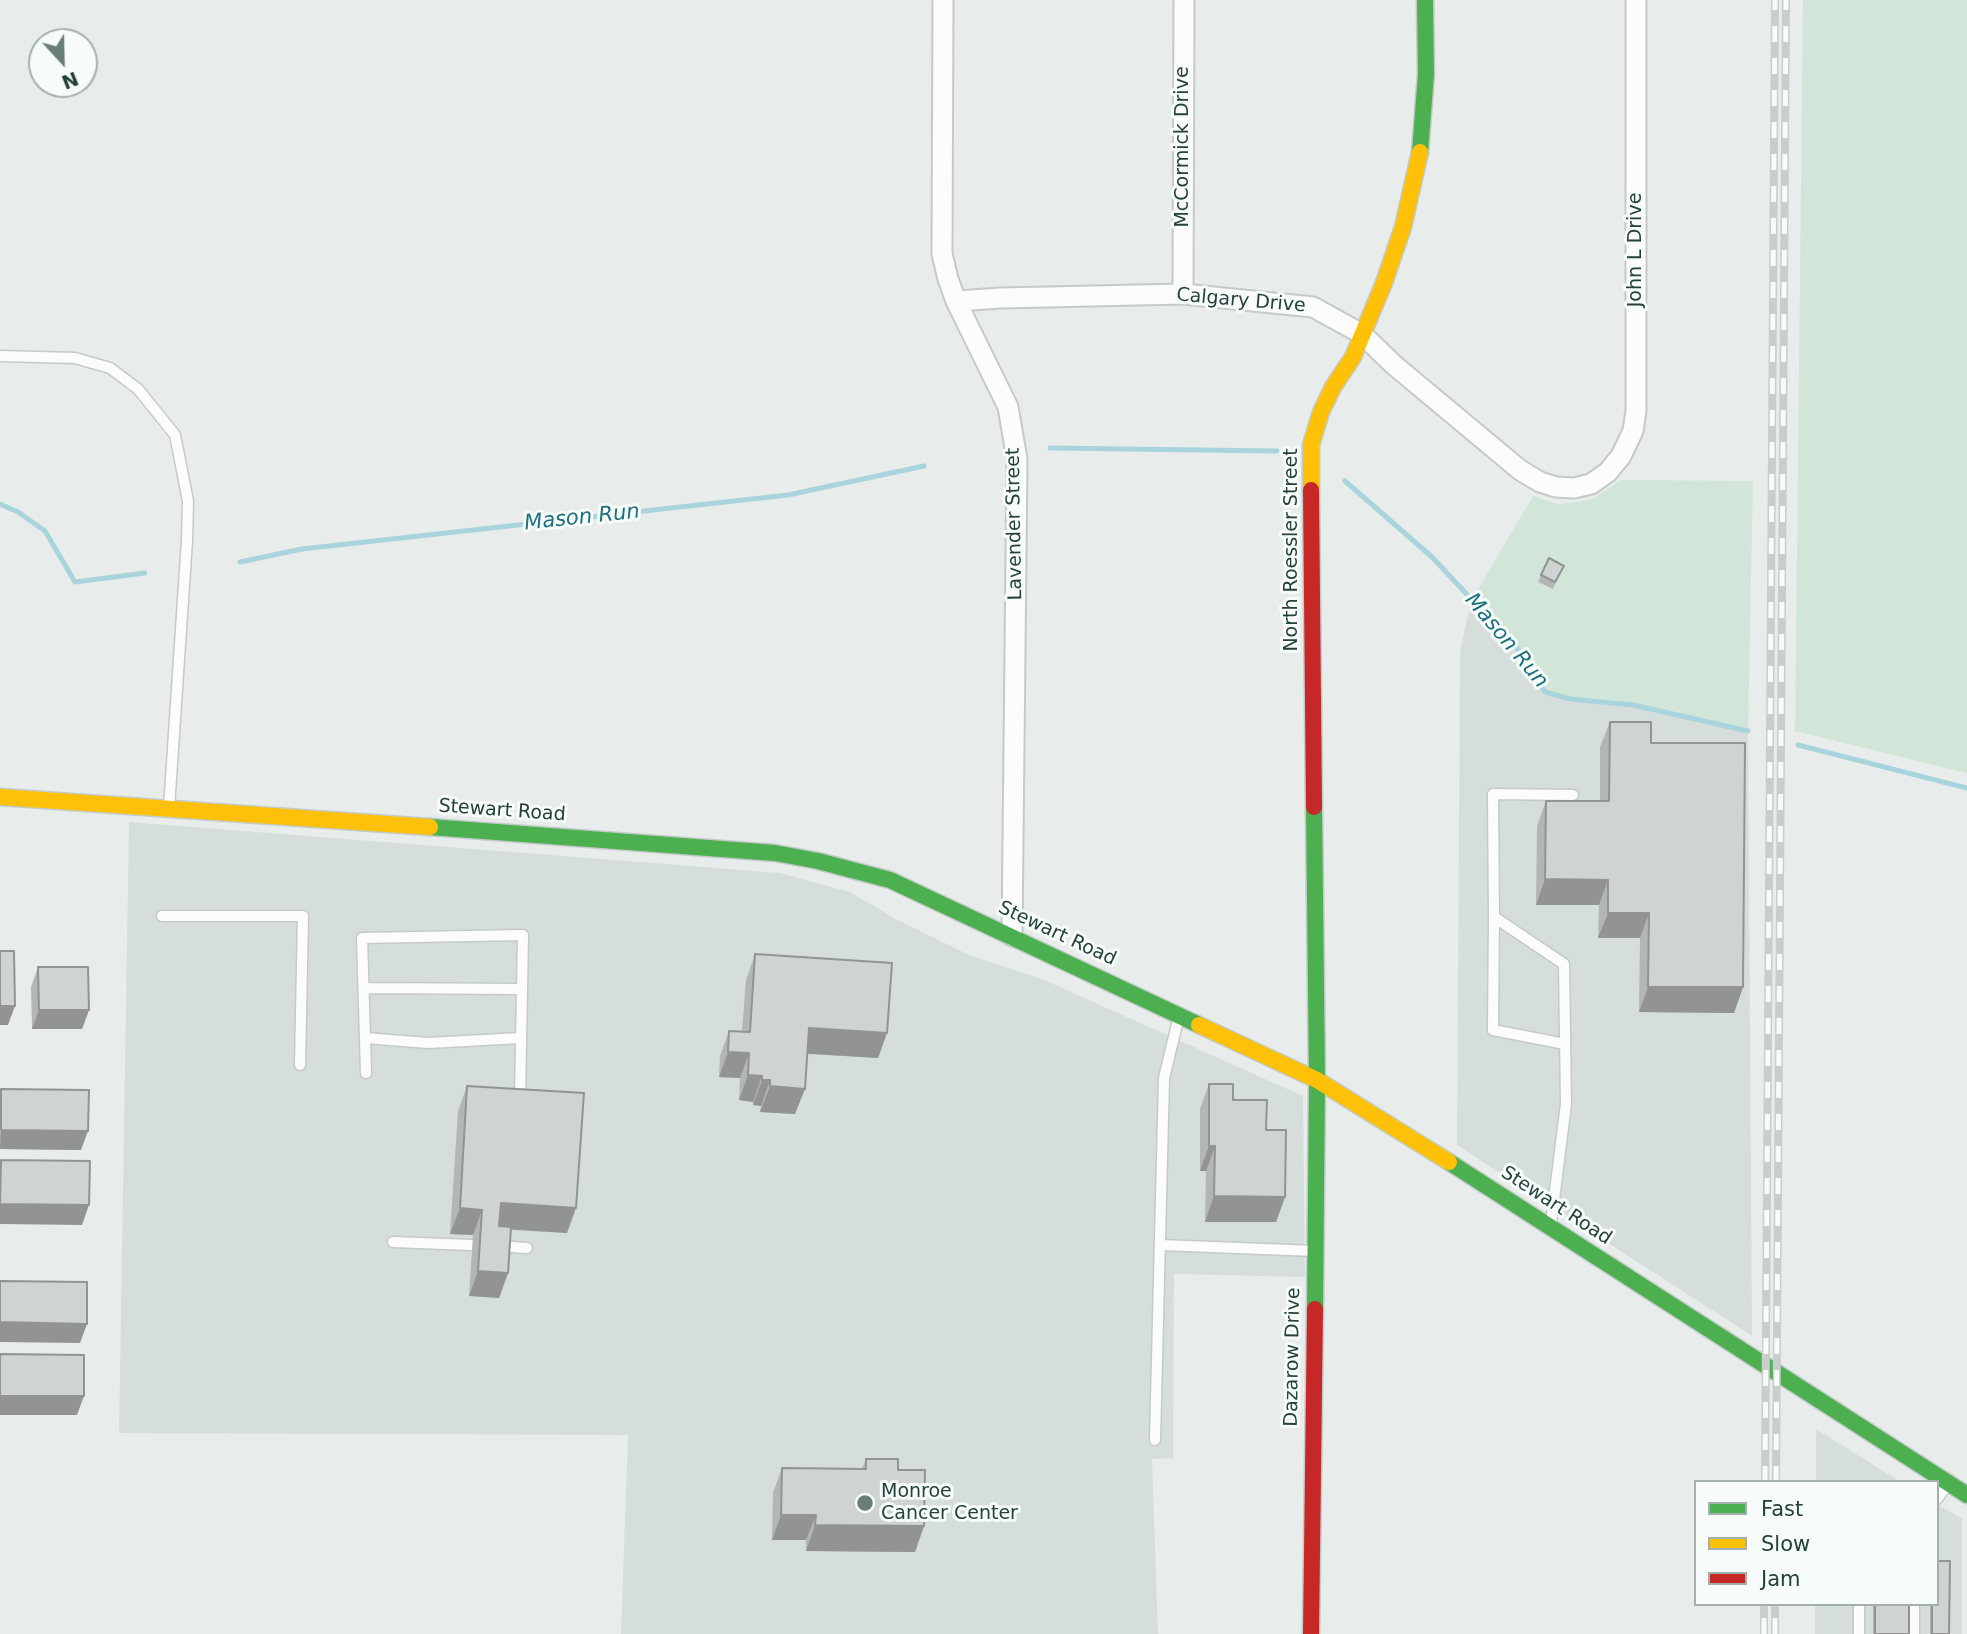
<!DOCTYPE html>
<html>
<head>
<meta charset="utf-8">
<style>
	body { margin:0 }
	#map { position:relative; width:1967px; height:1634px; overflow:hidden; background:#e8edeb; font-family:"DejaVu Sans",sans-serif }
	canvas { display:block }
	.legend { position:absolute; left:1694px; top:1480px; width:245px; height:126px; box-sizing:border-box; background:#f7fbf9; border:2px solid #a3b1ad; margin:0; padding:9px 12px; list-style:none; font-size:21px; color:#24423a }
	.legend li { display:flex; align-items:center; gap:14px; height:35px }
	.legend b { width:35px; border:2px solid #a3b1ad }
	.north { position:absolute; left:28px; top:28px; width:70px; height:70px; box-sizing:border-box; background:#f7fbf9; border:2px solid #a3b1ad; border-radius:50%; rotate:158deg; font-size:19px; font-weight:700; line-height:28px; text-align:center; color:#24423a }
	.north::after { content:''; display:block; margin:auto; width:24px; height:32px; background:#697e78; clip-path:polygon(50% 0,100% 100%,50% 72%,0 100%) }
</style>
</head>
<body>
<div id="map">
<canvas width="1967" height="1634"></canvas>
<ul class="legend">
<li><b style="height:9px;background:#4caf50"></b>Fast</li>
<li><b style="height:9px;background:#ffc107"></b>Slow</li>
<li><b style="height:9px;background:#c62828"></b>Jam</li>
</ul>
<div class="north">N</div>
</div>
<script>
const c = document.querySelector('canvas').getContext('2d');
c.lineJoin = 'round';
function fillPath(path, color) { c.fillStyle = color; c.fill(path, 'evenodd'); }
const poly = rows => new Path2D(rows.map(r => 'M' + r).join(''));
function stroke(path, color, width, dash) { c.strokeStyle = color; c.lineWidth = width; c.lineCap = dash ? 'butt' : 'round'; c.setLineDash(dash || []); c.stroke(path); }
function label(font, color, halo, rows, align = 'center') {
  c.font = font + ' "DejaVu Sans",sans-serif'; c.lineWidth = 6; c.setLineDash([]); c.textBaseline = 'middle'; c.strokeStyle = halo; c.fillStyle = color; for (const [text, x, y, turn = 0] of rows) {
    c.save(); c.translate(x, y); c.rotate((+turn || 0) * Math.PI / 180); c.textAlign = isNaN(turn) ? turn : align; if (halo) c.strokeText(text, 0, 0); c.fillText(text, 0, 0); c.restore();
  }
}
const built = poly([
	[1471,601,1517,648,1532,672,1570,699,1633,705,1748,731,1752,1336,1457,1145,1460,652],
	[129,822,780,873,850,892,896,919,969,955,1042,979,1303,1096,1305,1277,1174,1274,1173,1458,1152,1459,1158,1634,621,1634,628,1435,119,1433],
	[1816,1429,1901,1482,1816,1482],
	[1937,1504,1962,1519,1962,1634,1815,1634,1815,1604,1937,1604]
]);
const green = poly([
	[1803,0,1967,0,1967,773,1795,731],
	[1621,480,1753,481,1748,731,1633,705,1570,699,1545,692,1517,648,1471,601,1533,496,1558,504,1576,502,1593,499]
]);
const stream = poly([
	[1050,448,1277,451],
	[1345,481,1432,557,1517,648,1545,692,1570,699,1633,705,1748,731],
	[0,504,18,512,45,531,75,582,145,573],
	[240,562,302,549,788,495,924,466],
	[1798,745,1967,788]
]);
const lane = poly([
	[0,356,75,358,110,368,138,389,175,435,188,501,187,540,169,808],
	[162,916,303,916,300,1065],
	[1494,917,1493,1030,1565,1044],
	[364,988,522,989],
	[365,1038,428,1043,521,1038],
	[366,1073,362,938,523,935,520,1098],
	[1551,1223,1566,1104,1564,964,1494,917,1493,794,1573,795],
	[393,1242,472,1245],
	[1160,1245,1315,1251],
	[498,1246,527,1248],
	[1155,1440,1164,1078,1179,1016],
	[1937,1499,1948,1484],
	[1859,1604,1859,1634],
	[1914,1634,1914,1604]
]);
const street = poly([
	[943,0,942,254,948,279,956,301,1008,407,1017,459,1012,936],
	[1183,294,1184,0],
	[956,301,1001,298,1183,294,1313,307,1362,334,1394,365,1520,470,1540,482,1556,487,1574,488,1591,484,1608,472,1621,456,1633,431,1636,410,1636,0]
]);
const fast = poly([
	[1420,152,1426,74,1425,0],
	[1314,807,1317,1080,1315,1309],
	[430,827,775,853,818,861,890,880,1199,1025],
	[1449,1162,1967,1495]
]);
const slow = poly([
	[1311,490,1311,445,1321,412,1333,387,1353,357,1384,283,1403,227,1420,152],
	[0,797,430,827],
	[1199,1025,1317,1080,1449,1162]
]);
const jam = poly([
	[1311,490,1314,807],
	[1311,1634,1315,1309]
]);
const rail = poly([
	[1765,1482,1775,0],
	[1776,1482,1786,0],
	[1764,1634,1764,1604],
	[1775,1634,1775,1604]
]);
const wall = poly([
	[1561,572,1553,589,1538,582,1541,575],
	[1610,722,1651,743,1743,987,1734,1013,1639,1012,1640,938,1598,938,1599,905,1536,905,1537,826,1546,801,1600,801,1600,747],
	[755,954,887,1033,878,1058,807,1054,795,1114,760,1112,761,1106,753,1105,753,1102,739,1100,740,1078,719,1077,720,1056,729,1031,742,1031,746,980],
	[38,967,89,1010,82,1029,32,1029,31,987],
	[1209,1084,1233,1100,1266,1130,1285,1197,1276,1222,1205,1222,1206,1171,1200,1171,1200,1109],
	[467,1086,567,1233,511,1230,508,1273,499,1298,469,1296,473,1235,450,1234,458,1111],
	[1,1089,81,1150,0,1149,0,1093],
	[866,1459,898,1470,924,1526,915,1552,806,1551,806,1540,772,1540,773,1493,782,1468,862,1469],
	[1873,1604,1909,1604,1909,1634,1873,1634],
	[1930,1604,1937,1604,1949,1634,1930,1634]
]);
const shadedWall = poly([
	[1545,879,1608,880,1599,905,1536,905],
	[1608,913,1649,913,1640,938,1598,938],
	[1648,987,1743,987,1734,1013,1639,1012],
	[0,1006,15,1006,8,1025,0,1025],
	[39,1010,89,1010,82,1029,32,1029],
	[809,1028,887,1033,878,1058,799,1053],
	[728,1052,749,1053,740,1078,719,1077],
	[748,1075,762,1076,753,1102,739,1100],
	[762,1080,770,1080,761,1106,753,1105],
	[770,1086,805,1089,795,1114,760,1112],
	[1,1130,88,1131,81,1150,0,1149],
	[1209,1146,1215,1146,1206,1171,1200,1171],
	[1214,1196,1285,1197,1276,1222,1205,1222],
	[501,1203,576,1208,567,1233,492,1228],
	[0,1204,89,1205,82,1225,0,1224],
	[460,1208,482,1210,473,1235,450,1234],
	[478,1271,508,1273,499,1298,469,1296],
	[0,1322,87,1324,80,1343,0,1342],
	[0,1396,84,1396,77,1415,0,1415],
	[781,1515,816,1515,806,1540,772,1540],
	[815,1525,924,1526,915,1552,806,1551]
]);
const building = poly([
	[1549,558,1564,566,1555,582,1541,575,1549,558],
	[1610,722,1651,722,1651,743,1745,743,1743,987,1648,987,1649,913,1608,913,1608,880,1545,879,1546,801,1609,801,1610,722],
	[0,951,14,951,15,1006,0,1006,0,951],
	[755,954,892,963,887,1033,809,1028,805,1089,770,1086,770,1080,762,1080,762,1076,748,1075,749,1053,728,1052,729,1031,750,1032,755,954],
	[38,967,88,967,89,1010,39,1010,38,967],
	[1209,1084,1233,1084,1233,1100,1267,1100,1266,1130,1286,1130,1285,1197,1214,1196,1215,1146,1209,1146,1209,1084],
	[467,1086,584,1093,576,1208,501,1203,499,1226,511,1227,508,1273,478,1271,482,1210,460,1208,467,1086],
	[1,1089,89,1090,88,1131,1,1130,1,1089],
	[1,1160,90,1161,89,1205,0,1204,1,1160],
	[0,1281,87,1282,87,1324,0,1322,0,1281],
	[0,1354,84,1355,84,1396,0,1396,0,1354],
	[866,1459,898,1459,898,1470,925,1470,924,1526,815,1525,816,1515,781,1515,782,1468,866,1469,866,1459],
	[1937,1561,1950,1561,1949,1634,1932,1634,1932,1604,1937,1604,1937,1561],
	[1875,1604,1909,1604,1909,1634,1875,1634,1875,1604]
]);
const markers = [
	[865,1503,9,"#697e78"]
];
const streetNames = [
	["McCormick Drive",1183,147,-90],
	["John L Drive",1636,250,-90],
	["Calgary Drive",1241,301,5],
	["Lavender Street",1015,524,-91],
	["North Roessler Street",1292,550,-90],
	["Stewart Road",502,811,4],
	["Stewart Road",1057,934,25],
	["Stewart Road",1556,1206,33],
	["Dazarow Drive",1293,1357,-89]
];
const poiNames = [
	["Monroe",881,1492],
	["Cancer Center",881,1514]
];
const waterNames = [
	["Mason Run",582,518,-6],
	["Mason Run",1506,641,50]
];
fillPath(built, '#d6dedb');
fillPath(green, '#d1e6d8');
stroke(stream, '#a9d4db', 5);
stroke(lane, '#c5cac8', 13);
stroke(street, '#c5cac8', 23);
stroke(fast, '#c3cbc8', 19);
stroke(slow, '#c3cbc8', 19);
stroke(jam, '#c3cbc8', 19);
stroke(lane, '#fcfcfc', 10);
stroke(street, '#fcfcfc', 19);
stroke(fast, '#4caf50', 16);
stroke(slow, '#ffc107', 16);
stroke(jam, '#c62828', 16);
stroke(rail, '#c9cdcc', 8);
stroke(rail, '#f7fbf9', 5, [16]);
fillPath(wall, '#b2b6b5');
fillPath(shadedWall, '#919493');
fillPath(building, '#cfd4d2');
stroke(building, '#919493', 2);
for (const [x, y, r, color] of markers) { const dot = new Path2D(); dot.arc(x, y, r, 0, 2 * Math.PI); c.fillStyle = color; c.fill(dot); stroke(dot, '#f7fbf9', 2.5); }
label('19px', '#24423a', '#f7fbf9', streetNames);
label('19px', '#24423a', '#f7fbf9', poiNames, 'left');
label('italic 21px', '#1c6f80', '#f7fbf9', waterNames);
</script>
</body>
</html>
